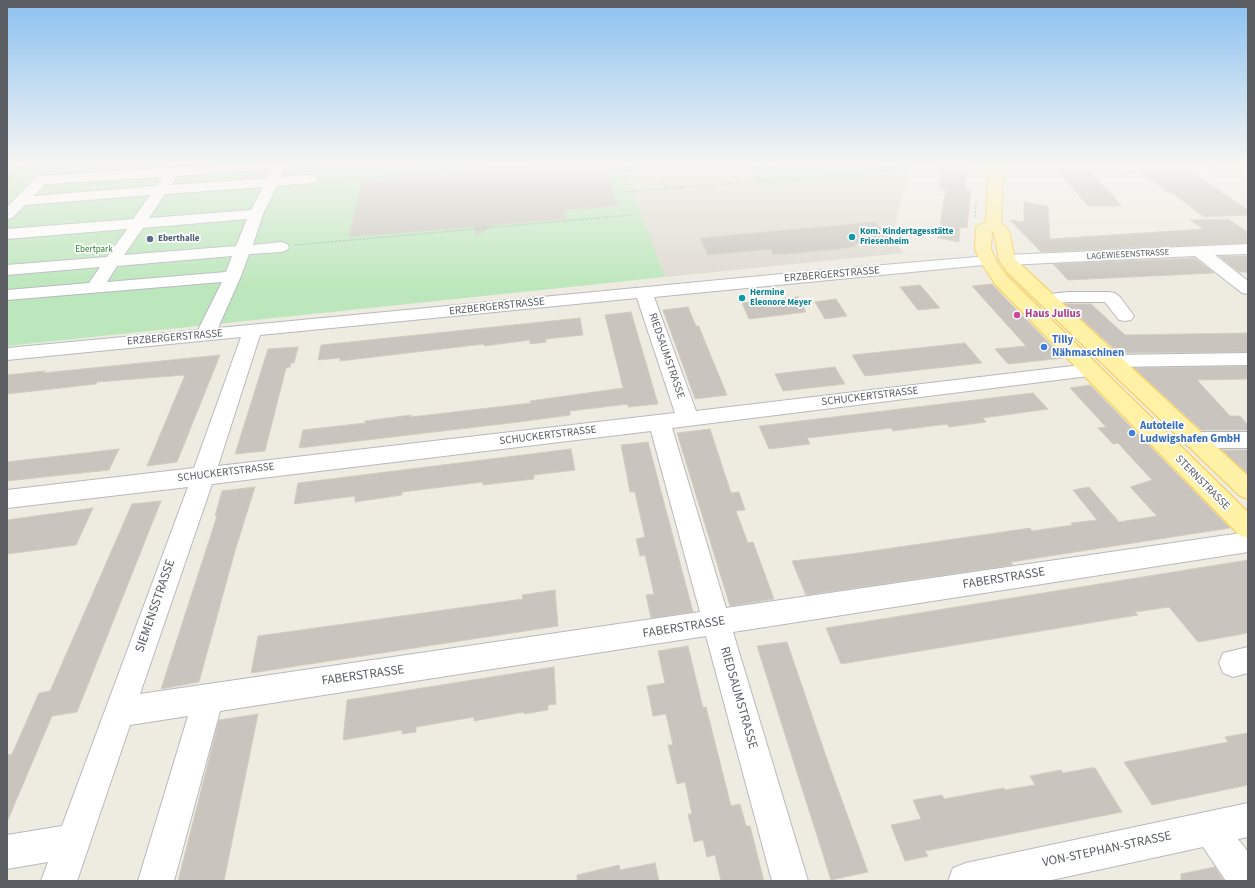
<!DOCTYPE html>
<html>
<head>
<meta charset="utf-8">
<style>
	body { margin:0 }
	#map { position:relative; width:1255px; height:888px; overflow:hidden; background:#eeebe1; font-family:"Source Sans 3",sans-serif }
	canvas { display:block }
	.frame { position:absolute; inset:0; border:8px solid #5a5e63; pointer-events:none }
</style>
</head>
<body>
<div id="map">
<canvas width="1255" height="888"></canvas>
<div class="frame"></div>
</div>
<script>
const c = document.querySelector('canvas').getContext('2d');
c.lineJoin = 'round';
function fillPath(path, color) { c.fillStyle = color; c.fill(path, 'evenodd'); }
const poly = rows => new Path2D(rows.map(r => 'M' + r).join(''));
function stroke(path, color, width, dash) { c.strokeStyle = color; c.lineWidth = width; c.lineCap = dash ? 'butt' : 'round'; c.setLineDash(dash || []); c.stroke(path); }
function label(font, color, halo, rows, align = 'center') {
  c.font = font + ' "Source Sans 3",sans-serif'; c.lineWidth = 3.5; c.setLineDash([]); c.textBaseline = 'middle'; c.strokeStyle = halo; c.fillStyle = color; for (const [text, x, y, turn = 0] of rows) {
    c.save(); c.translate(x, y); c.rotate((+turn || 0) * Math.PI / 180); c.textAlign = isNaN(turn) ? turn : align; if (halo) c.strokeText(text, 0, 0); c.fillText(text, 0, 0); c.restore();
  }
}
const education = poly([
	[746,164,760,186,908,174,892,239,904,253,665,277,624,173]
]);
const green = poly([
	[7,163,910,163,908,174,760,186,746,164,625,173,665,277,7,346]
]);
const building = poly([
	[580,163,603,163,618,206,564,210,566,219,494,225,476,236,474,227,349,237,362,181,460,174,478,165,494,171,580,163],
	[942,163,968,167,965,189,971,190,967,228,960,227,959,242,938,238,945,194,945,189,939,188,942,163],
	[1056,169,1092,173,1122,206,1088,206,1056,169],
	[1189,170,1248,210,1248,215,1204,217,1171,192,1168,192,1140,172,1189,170],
	[1024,202,1048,206,1050,239,1203,229,1190,220,1228,219,1248,232,1248,243,1041,252,1010,220,1024,222,1024,202],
	[875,222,891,240,854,244,856,246,839,249,773,255,771,249,708,255,700,238,875,222],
	[1219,256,1248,256,1248,272,1239,272,1219,256],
	[1195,258,1214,273,1068,280,1053,264,1195,258],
	[992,284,1008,301,1064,358,1008,364,995,349,1026,346,972,286,992,284],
	[920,285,940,308,918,310,900,287,920,285],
	[798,297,806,312,749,319,742,303,798,297],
	[836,299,847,316,825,319,815,302,836,299],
	[1065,304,1091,304,1125,335,1248,333,1248,352,1119,353,1065,304],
	[688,307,696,326,699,326,701,332,727,395,695,399,663,310,688,307],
	[631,312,658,404,628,407,628,404,570,411,570,415,519,422,299,448,303,430,365,423,365,421,411,415,411,417,531,403,530,401,623,388,605,315,631,312],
	[580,318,583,335,546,339,546,342,530,344,530,340,484,346,484,344,340,361,340,358,318,360,321,345,580,318],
	[965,343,982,363,865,376,852,355,965,343],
	[298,347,294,363,291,363,290,367,286,368,265,451,235,454,268,349,298,347],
	[220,355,177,462,147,466,185,375,97,382,96,384,7,394,7,375,45,371,43,373,220,355],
	[1248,366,1248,379,1197,380,1230,416,1240,416,1248,425,1248,430,1201,430,1134,368,1248,366],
	[835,367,845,384,783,391,775,374,835,367],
	[1090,385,1230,528,1011,562,1013,565,806,595,792,561,851,554,1030,528,1032,531,1073,525,1071,523,1097,520,1073,490,1089,487,1119,522,1157,516,1130,487,1152,480,1118,443,1113,444,1098,428,1106,427,1070,388,1090,385],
	[1033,393,1048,409,983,418,986,422,949,427,947,424,893,431,891,428,807,438,810,444,769,449,759,426,1033,393],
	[710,429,731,493,739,492,745,510,736,511,748,543,753,542,774,599,730,606,677,433,710,429],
	[648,442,693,612,651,618,646,595,654,594,645,555,640,556,636,539,645,537,635,492,630,492,621,445,648,442],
	[119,449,109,470,7,481,7,462,119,449],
	[571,449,575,470,534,475,534,479,483,485,483,482,402,492,402,495,355,502,355,496,294,504,298,483,571,449],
	[1222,450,1248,450,1248,474,1222,450],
	[255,487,235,551,199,682,161,689,217,516,215,516,222,491,255,487],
	[161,501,77,712,52,716,7,822,7,755,12,754,39,693,50,691,132,504,161,501],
	[93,508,76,545,7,554,7,520,93,508],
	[1248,560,1248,633,1198,642,1169,607,1135,612,1138,615,841,664,826,628,1248,560],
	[555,590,558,626,251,673,258,636,523,599,522,595,555,590],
	[787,642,828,762,868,872,831,880,757,646,787,642],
	[688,646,703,708,706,707,731,806,740,804,746,826,750,826,764,881,721,881,715,855,707,857,703,840,694,842,688,814,692,814,685,782,677,784,668,745,673,745,666,714,653,716,647,686,665,683,658,651,688,646],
	[554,667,556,704,548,705,548,710,524,714,524,712,474,721,474,717,416,727,416,732,402,734,402,730,343,740,347,700,554,667],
	[258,714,224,881,178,881,219,720,258,714],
	[1248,733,1248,785,1152,805,1124,762,1228,742,1225,737,1248,733],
	[1091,768,1095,768,1122,812,925,851,928,856,905,861,891,825,921,819,913,800,942,795,944,799,1004,788,1005,790,1035,785,1030,776,1061,770,1063,773,1091,768],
	[655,863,659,881,577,881,577,875,619,865,620,870,655,863],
	[1215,867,1224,881,1181,881,1181,874,1215,867]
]);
const path = poly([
	[749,163,761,181,887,171,888,163],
	[771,163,782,179],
	[7,165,26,163],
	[616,172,629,171,627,163],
	[7,176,23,177],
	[734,176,738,183],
	[324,181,565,163],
	[663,182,667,189],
	[7,183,27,163],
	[624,192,760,181],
	[975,217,976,202],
	[295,245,632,215]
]);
const minor = poly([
	[235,163,287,163,281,177,310,175,315,176,317,179,315,182,310,183,277,186,263,214,253,245,281,242,287,244,289,247,287,250,281,252,249,254,241,276,218,328,813,271,988,256,994,258,996,261,994,264,654,297,696,411,1089,364,1096,366,1099,370,1096,374,1089,376,672,428,726,608,1248,532,1248,552,733,632,808,881,772,881,706,636,220,711,174,881,138,881,188,716,130,725,77,881,41,881,48,862,7,869,7,835,62,826,188,487,7,508,7,490,194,468,241,337,7,360,7,348,198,330,222,282,7,300,7,290,89,283,100,267,7,275,7,265,107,257,127,229,7,239,7,229,133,219,150,195,25,205,12,218,7,219,7,207,36,177,41,176,235,163],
	[272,169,267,178,171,185,177,176,272,169],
	[163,177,156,186,34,196,45,184,163,177],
	[263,187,251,210,149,218,165,194,263,187],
	[247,219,236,246,124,255,143,228,247,219],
	[232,256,226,272,107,282,117,266,232,256],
	[637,298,675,413,218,466,260,335,637,298],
	[651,431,700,612,140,694,212,484,651,431],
	[1061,163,1098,164,1217,163,1216,166,1211,167,1098,172,1067,167,1062,166,1061,163],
	[1248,244,1248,254,1215,255,1248,281,1248,294,1242,293,1195,256,1007,265,1001,263,999,260,1001,257,1007,255,1248,244],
	[1068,292,1109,292,1115,293,1120,297,1134,316,1131,320,1125,321,1119,320,1105,302,1068,302,1048,304,1042,303,1039,299,1042,295,1068,292],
	[1248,353,1248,365,1112,367,1105,365,1102,361,1105,357,1112,355,1248,353],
	[1195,432,1248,432,1248,448,1195,448,1187,446,1184,440,1187,434,1195,432],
	[1248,647,1248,673,1233,677,1223,673,1219,663,1223,653,1248,647],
	[1248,803,1248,837,1238,839,1248,852,1248,881,1226,881,1203,847,1047,881,948,881,953,868,966,863,1248,803]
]);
const major = poly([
	[989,163,1003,163,1001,223,1009,231,1015,259,1248,476,1248,499,1240,496,1008,273,999,260,994,233,992,231,991,249,996,261,1007,276,1248,512,1248,538,1239,535,995,284,980,261,975,249,976,228,979,225,986,222,989,163]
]);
const markers = [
	[852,237,4,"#0f9aa8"],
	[150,239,4,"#5c6f8a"],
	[742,298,4,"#0f9aa8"],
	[1017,315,4,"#d1479c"],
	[1044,347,4,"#3f7fe0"],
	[1132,433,4,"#3f7fe0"]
];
const farCulturenames = [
	["Kom. Kindertagesstätte",860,232],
	["Friesenheim",860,242],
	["Hermine",750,293],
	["Eleonore Meyer",750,303]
];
const farServicenames = [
	["Eberthalle",158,239]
];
const farParknames = [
	["Ebertpark",94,250]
];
const farStreetnames = [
	["LAGEWIESENSTRASSE",1128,255,-3]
];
const streetNames = [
	["ERZBERGERSTRASSE",832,275,-5],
	["ERZBERGERSTRASSE",497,307,-6],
	["ERZBERGERSTRASSE",175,338,-5],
	["RIEDSAUMSTRASSE",666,356,71],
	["SCHUCKERTSTRASSE",870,397,-7],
	["SCHUCKERTSTRASSE",548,436,-7],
	["SCHUCKERTSTRASSE",226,473,-7],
	["STERNSTRASSE",1202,483,45]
];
const hotelNames = [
	["Haus Julius",1025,315]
];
const shopNames = [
	["Tilly",1052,341],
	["Nähmaschinen",1052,354],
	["Autoteile",1140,427],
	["Ludwigshafen GmbH",1140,440]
];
const nearStreetnames = [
	["FABERSTRASSE",1004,579,-9],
	["SIEMENSSTRASSE",156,606,-71],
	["FABERSTRASSE",684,628,-9],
	["FABERSTRASSE",363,676,-8],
	["RIEDSAUMSTRASSE",738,698,74],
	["VON-STEPHAN-STRASSE",1107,850,-12]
];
fillPath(education, '#dedad0');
fillPath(green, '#bce7bc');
fillPath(building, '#c9c5be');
stroke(building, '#d3cdbf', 1);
stroke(minor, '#b7b9bf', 2);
stroke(major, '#f9ca4f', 2);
stroke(path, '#94c9a4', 1.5, [2.5, 1.5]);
fillPath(minor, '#fff');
fillPath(major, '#fff1a5');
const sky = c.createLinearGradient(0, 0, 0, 288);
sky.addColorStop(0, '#8bc1f1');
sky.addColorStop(0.57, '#f7f6f2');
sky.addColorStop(1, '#f7f6f200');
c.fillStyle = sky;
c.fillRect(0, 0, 1255, 288);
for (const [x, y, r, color] of markers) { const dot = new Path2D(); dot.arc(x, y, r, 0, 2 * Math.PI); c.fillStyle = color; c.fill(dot); stroke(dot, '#fff', 1.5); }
label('bold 9px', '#0d838f', '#fff', farCulturenames, 'left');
label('bold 9px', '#4e5e75', '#fff', farServicenames, 'left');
label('9px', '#2f8534', '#fff', farParknames);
label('9px', '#5a5e63', '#fff', farStreetnames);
label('11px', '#5a5e63', '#fff', streetNames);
label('bold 11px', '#b23c85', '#fff', hotelNames, 'left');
label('bold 11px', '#366cbe', '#fff', shopNames, 'left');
label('13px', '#5a5e63', '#fff', nearStreetnames);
</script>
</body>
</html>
